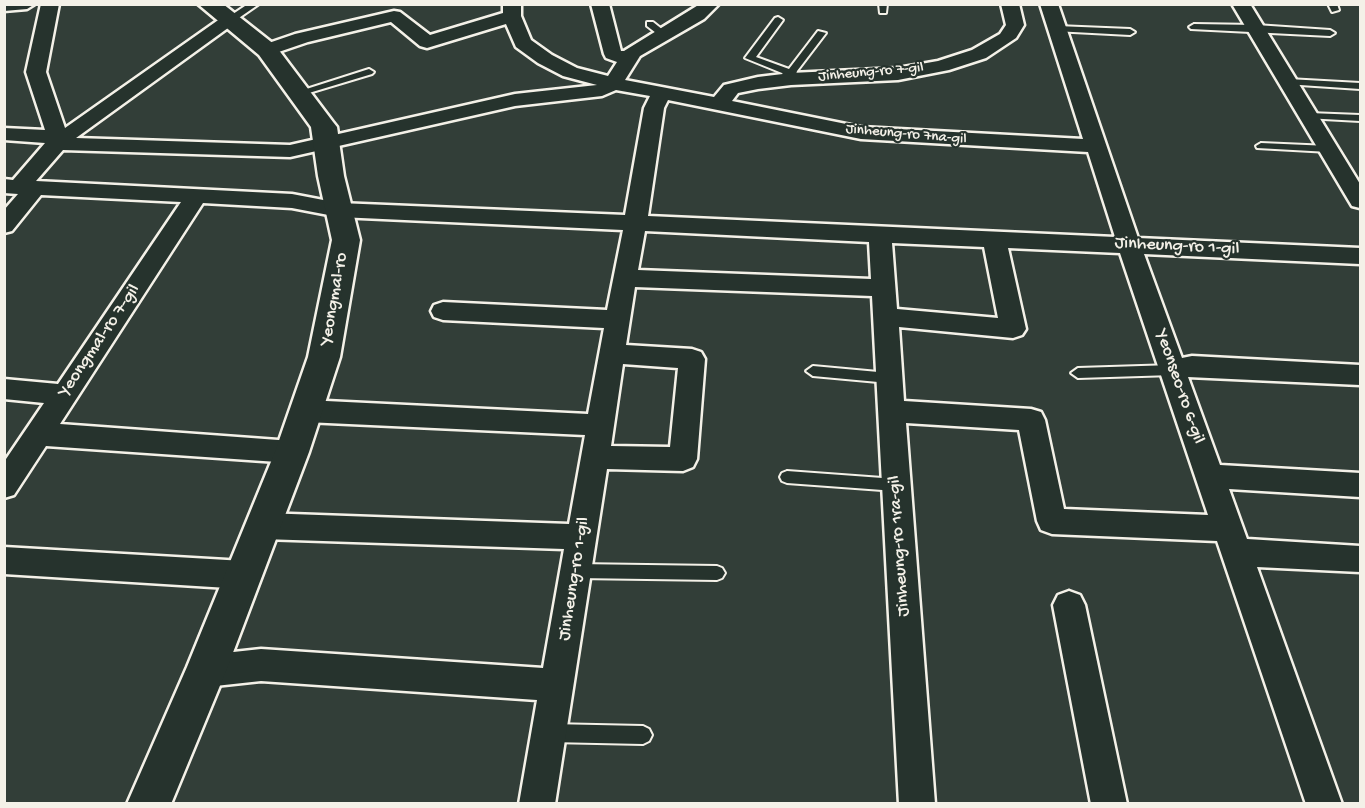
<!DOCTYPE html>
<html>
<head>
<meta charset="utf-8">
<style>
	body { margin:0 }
	#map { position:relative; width:1365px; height:808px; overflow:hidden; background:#323e38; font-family:"Gochi Hand",sans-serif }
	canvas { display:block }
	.frame { position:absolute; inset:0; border:6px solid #f4f1e8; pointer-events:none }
</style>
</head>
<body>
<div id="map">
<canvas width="1365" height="808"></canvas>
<div class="frame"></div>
</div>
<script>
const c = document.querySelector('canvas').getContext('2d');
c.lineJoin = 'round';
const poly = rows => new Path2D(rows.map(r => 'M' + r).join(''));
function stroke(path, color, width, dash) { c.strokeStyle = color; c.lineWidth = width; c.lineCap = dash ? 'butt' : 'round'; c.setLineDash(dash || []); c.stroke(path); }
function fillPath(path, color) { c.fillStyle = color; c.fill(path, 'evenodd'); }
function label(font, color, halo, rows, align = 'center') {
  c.font = font + ' "Gochi Hand",sans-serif'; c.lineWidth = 4.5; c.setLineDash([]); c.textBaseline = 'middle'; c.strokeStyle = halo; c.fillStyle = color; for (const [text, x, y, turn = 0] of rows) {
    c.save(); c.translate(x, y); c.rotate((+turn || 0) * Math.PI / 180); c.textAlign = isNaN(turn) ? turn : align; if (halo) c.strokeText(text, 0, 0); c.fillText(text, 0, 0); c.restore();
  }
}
const service = poly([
	[248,4,259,4,233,22,227,22,227,18,248,4],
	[879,4,887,4,886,13,880,13,879,4],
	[1328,4,1337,4,1339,10,1332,12,1328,4],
	[778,17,783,20,756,57,789,69,818,31,826,33,797,71,794,81,791,82,788,81,782,73,745,58,775,18,778,17],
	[647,22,653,22,668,34,660,36,647,26,647,22],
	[1194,24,1256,25,1330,30,1335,33,1330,36,1191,29,1189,27,1194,24],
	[1057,26,1130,29,1135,32,1130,35,1054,31,1052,29,1057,26],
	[369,69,374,72,372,74,299,96,294,93,369,69],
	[1288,79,1360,83,1360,89,1285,84,1285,80,1288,79],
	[1309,113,1360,115,1360,121,1305,118,1304,116,1309,113],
	[1261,143,1329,146,1334,149,1329,152,1257,148,1256,146,1261,143],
	[1173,365,1180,370,1173,375,1078,378,1071,373,1078,368,1173,365],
	[813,366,889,373,896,378,889,383,813,376,806,371,813,366],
	[787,471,896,479,901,481,903,485,901,489,896,491,787,483,782,481,780,477,782,473,787,471],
	[576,564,717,566,722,568,725,573,722,578,717,580,576,578,571,576,568,571,571,566,576,564],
	[550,724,643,726,649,729,652,735,649,741,643,744,550,742,544,739,541,733,544,727,550,724]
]);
const minor = poly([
	[4,4,35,4,27,9,4,11,4,4],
	[41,4,59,4,46,72,65,128,224,16,230,15,236,16,239,20,76,138,290,145,515,94,597,85,563,76,538,63,516,47,506,24,427,48,420,46,391,22,308,42,267,56,260,54,258,50,260,46,295,34,394,11,400,12,430,35,503,13,503,4,521,4,521,16,531,40,552,55,577,68,608,76,617,62,606,58,604,54,591,4,609,4,621,51,624,51,700,4,719,4,704,19,640,56,625,80,714,97,724,85,758,77,791,73,898,68,938,61,972,50,1000,34,1006,25,1001,4,1019,4,1024,25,1016,38,986,58,949,70,898,80,791,85,758,89,738,93,732,101,861,127,1083,139,1040,4,1058,4,1138,238,1360,248,1360,264,1144,254,1182,358,1192,356,1360,365,1360,385,1188,377,1220,465,1360,473,1360,497,1229,489,1247,539,1360,546,1360,572,1257,567,1342,804,1306,804,1217,541,1052,534,1041,530,1037,521,1019,430,906,423,935,804,899,804,872,296,635,287,626,345,692,349,701,352,705,359,697,459,693,467,683,471,607,469,555,804,519,804,537,700,261,681,206,687,194,682,189,671,194,660,206,655,261,649,543,668,564,549,263,539,252,535,248,526,252,517,263,513,569,524,585,435,306,422,296,419,292,411,296,403,306,400,588,414,604,328,443,320,434,317,431,311,434,305,443,302,607,310,623,230,339,217,292,208,203,203,60,424,292,441,302,444,306,452,302,460,292,463,46,446,14,495,4,498,4,462,44,403,4,399,4,379,58,384,181,202,41,195,12,231,4,233,4,210,18,194,4,193,4,179,13,180,45,143,4,140,4,128,45,130,26,72,41,4],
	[616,90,650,96,644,108,625,215,339,203,292,194,36,181,63,150,290,157,515,106,602,96,616,90],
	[668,100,861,139,1088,152,1115,237,648,216,664,108,668,100],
	[645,231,869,242,871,279,638,270,645,231],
	[892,243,984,247,998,318,897,309,892,243],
	[1008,248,1120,253,1208,515,1064,509,1045,420,1041,412,1031,409,904,401,899,327,1013,338,1022,335,1026,329,1008,248],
	[623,364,678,368,670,447,611,446,623,364],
	[1232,4,1250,4,1360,184,1360,208,1352,206,1349,201,1232,4],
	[4,547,244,561,255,565,259,575,255,585,244,589,4,574,4,547],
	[1069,591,1080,595,1085,605,1127,804,1091,804,1053,605,1058,595,1069,591]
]);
const tertiary = poly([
	[198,4,223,4,275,45,333,122,337,127,344,176,360,240,340,357,309,452,226,671,171,804,127,804,187,667,275,452,308,357,332,240,318,176,311,127,259,55,198,4]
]);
const farStreetnames = [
	["Jinheung-ro 7-gil",871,73,-5],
	["Jinheung-ro 7na-gil",906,135,5]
];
const streetNames = [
	["Jinheung-ro 1-gil",1177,247,3],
	["Yeongmal-ro",335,299,-80],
	["Yeongmal-ro 7-gil",100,341,-56],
	["Yeonseo-ro 6-gil",1179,387,71],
	["Jinheung-ro 1ra-gil",900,546,-94],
	["Jinheung-ro 1-gil",575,579,-81]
];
stroke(service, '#f4f1e8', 4);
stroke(minor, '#f4f1e8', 5);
stroke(tertiary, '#f4f1e8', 5);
fillPath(service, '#26332d');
fillPath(minor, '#26332d');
fillPath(tertiary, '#26332d');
label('15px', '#f4f1e8', '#26332d', farStreetnames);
label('18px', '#f4f1e8', '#26332d', streetNames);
</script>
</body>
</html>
